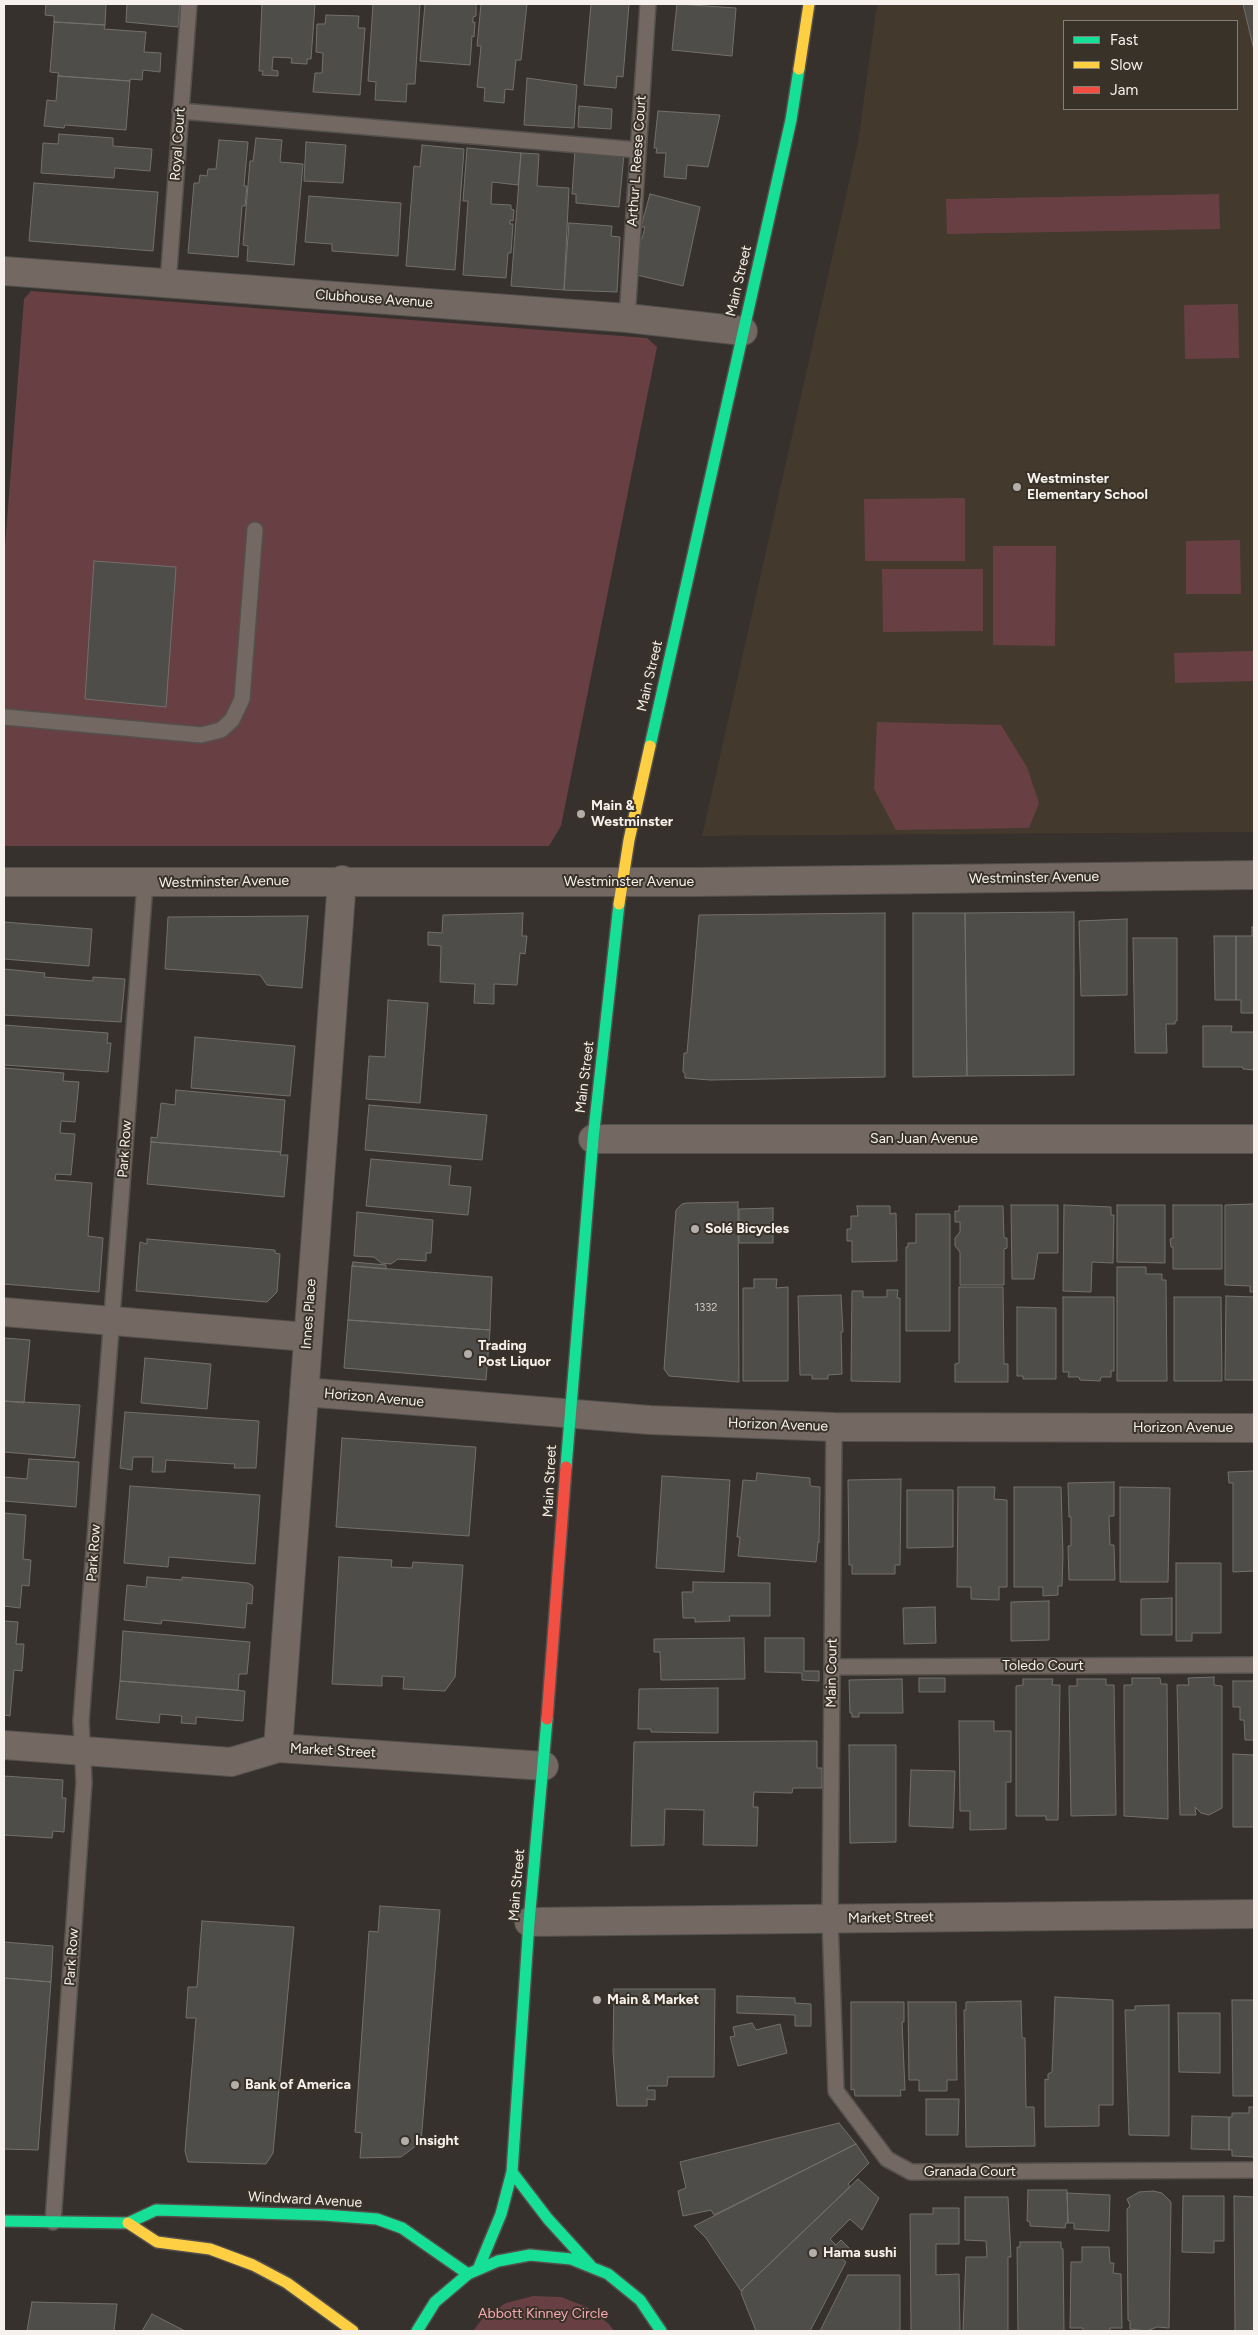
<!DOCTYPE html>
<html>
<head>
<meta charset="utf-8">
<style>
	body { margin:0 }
	#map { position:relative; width:1258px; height:2335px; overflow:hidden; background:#36312c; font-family:Figtree,sans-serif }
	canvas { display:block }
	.frame { position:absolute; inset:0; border:5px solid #f6f1ec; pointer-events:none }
	.legend { position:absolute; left:1063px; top:20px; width:175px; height:90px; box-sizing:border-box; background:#393229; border:1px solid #857e77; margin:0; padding:6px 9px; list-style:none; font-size:15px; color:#f6f1ec }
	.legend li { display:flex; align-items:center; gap:10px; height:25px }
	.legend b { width:25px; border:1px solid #857e77 }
</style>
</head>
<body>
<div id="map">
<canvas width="1258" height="2335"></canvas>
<div class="frame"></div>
<ul class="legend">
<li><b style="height:6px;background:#16e098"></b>Fast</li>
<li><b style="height:6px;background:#ffcf43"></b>Slow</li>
<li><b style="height:6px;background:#f24e42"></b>Jam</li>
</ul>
</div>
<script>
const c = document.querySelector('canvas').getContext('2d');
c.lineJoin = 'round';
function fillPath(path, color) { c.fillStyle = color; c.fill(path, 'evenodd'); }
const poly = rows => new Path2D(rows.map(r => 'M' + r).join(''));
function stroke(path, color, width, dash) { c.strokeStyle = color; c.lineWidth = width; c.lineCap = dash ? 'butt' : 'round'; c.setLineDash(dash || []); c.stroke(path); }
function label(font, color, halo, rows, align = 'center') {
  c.font = font + ' Figtree,sans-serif'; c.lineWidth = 4; c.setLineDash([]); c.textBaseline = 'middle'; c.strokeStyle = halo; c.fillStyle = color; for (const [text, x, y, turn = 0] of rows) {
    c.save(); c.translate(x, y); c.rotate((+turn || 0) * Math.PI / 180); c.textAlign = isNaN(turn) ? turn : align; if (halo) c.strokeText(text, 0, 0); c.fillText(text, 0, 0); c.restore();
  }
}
const built = poly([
	[877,4,1254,4,1254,832,702,836,858,142],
	[1064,21,1237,21,1237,109,1064,109]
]);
const green = poly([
	[1219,194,1220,229,947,234,946,199],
	[31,291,647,338,657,347,561,826,549,846,4,846,4,560,24,299],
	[1238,304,1239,358,1185,359,1184,305],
	[965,498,965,561,865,561,864,499],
	[1240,540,1241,594,1186,594,1186,541],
	[993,546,1056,546,1055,646,993,645],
	[882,569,983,569,983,631,883,632],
	[1254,651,1254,681,1175,683,1174,653],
	[877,722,1001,725,1027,767,1039,803,1029,828,896,830,874,789],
	[533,2296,561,2297,587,2307,609,2324,614,2331,473,2331,483,2318,506,2303]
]);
const building = poly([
	[46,4,106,4,105,25,54,22,54,16,45,15,46,4],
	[127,4,180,4,178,27,126,22,127,4],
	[262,4,315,4,311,59,307,59,307,64,291,63,292,58,273,57,272,70,278,71,278,76,262,75,263,71,259,71,262,4],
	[373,4,420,4,415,84,407,84,406,102,375,100,376,82,368,81,373,4],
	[425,4,476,4,476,16,473,17,473,23,475,22,474,37,472,36,470,65,420,61,425,4],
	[481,4,527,4,521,60,516,60,513,90,505,89,504,103,484,101,485,88,477,87,481,46,477,46,481,4],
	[591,4,629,4,623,77,617,76,616,88,584,85,591,4],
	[677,4,736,8,732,56,672,50,677,4],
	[1243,4,1254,4,1254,50,1243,4],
	[326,15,359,16,358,28,365,28,360,95,313,92,315,73,322,73,323,53,316,52,317,24,325,24,326,15],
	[54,22,105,25,104,29,146,32,144,52,161,53,160,72,143,70,142,80,130,79,130,81,58,76,59,73,50,72,54,22],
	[58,76,130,81,126,130,65,125,64,128,44,126,47,100,56,101,58,76],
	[527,78,577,85,574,128,524,125,527,78],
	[579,106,612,109,611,129,578,127,579,106],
	[658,111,720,115,708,167,687,165,686,179,664,177,666,153,656,153,657,148,654,148,658,111],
	[59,134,113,138,113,146,152,149,150,171,115,168,114,178,41,173,43,143,58,144,59,134],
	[256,138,282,140,280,162,303,164,294,265,247,261,248,246,243,245,250,161,253,161,256,138],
	[219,140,248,142,244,186,247,186,245,206,242,206,238,257,188,253,194,183,199,183,200,175,207,176,208,169,216,169,219,140],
	[306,142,346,145,343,183,304,181,306,142],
	[422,145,464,149,455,270,406,266,414,166,420,167,422,145],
	[467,148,521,153,518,185,492,182,491,204,511,205,511,209,514,210,513,221,510,220,510,224,513,224,511,253,508,253,506,278,463,275,468,201,463,201,467,148],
	[575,150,624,154,619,207,576,203,576,194,572,194,575,150],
	[521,153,539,154,537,186,569,188,564,290,511,286,521,153],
	[34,183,158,192,153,251,29,241,34,183],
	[650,194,700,207,683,286,637,275,640,238,642,239,645,227,641,227,650,194],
	[309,196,401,203,398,256,332,251,332,244,305,242,309,196],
	[569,223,612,226,611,236,620,237,617,292,564,290,569,223],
	[94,561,176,567,166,707,85,699,94,561],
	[1074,912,1074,1075,967,1076,965,913,1074,912],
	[523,913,522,936,527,936,525,954,520,953,517,985,494,984,494,1004,474,1003,475,984,440,982,441,946,428,945,428,932,442,933,443,915,523,913],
	[885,913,885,1077,710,1080,685,1078,685,1073,683,1072,684,1053,687,1053,699,915,885,913],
	[913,913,965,913,967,1076,913,1077,913,913],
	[308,916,302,988,267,985,260,975,165,969,168,917,308,916],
	[1127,919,1127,995,1081,996,1079,921,1127,919],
	[4,922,92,929,89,966,4,959,4,922],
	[1252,927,1254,927,1254,1013,1241,1013,1241,1000,1236,1000,1236,936,1252,936,1252,927],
	[1214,936,1236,936,1236,1000,1215,1000,1214,936],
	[1133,938,1177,938,1177,1021,1175,1021,1175,1024,1166,1024,1167,1053,1135,1053,1133,938],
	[4,969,45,973,44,977,93,981,93,977,125,979,121,1022,4,1015,4,969],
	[388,1000,428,1003,420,1103,366,1099,369,1056,385,1057,388,1000],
	[4,1025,108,1033,107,1043,111,1043,108,1072,4,1065,4,1025],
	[1203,1026,1232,1026,1231,1032,1254,1032,1254,1070,1243,1069,1243,1067,1203,1067,1203,1026],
	[195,1037,295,1046,290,1096,191,1088,195,1037],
	[4,1068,64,1073,63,1081,79,1082,75,1122,61,1121,60,1133,75,1134,71,1175,56,1174,55,1180,92,1183,88,1236,103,1238,99,1292,4,1284,4,1068],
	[176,1090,285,1100,281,1152,151,1142,151,1137,157,1138,161,1103,175,1105,176,1090],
	[369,1105,487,1115,482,1160,365,1150,369,1105],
	[151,1142,281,1152,280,1155,288,1155,284,1197,147,1184,151,1142],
	[371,1159,451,1166,449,1185,471,1187,468,1215,366,1206,371,1159],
	[738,1202,739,1382,669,1376,664,1369,676,1210,682,1204,687,1203,738,1202],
	[1254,1204,1254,1292,1250,1292,1250,1286,1225,1285,1225,1205,1254,1204],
	[1011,1205,1058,1205,1058,1253,1038,1253,1034,1279,1012,1279,1011,1205],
	[1064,1205,1111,1207,1111,1215,1114,1215,1113,1263,1092,1262,1091,1292,1063,1291,1064,1205],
	[1117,1205,1165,1205,1165,1263,1117,1262,1117,1205],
	[1173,1205,1222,1205,1222,1269,1173,1269,1173,1247,1171,1247,1170,1239,1173,1238,1173,1205],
	[857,1206,890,1206,890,1214,896,1213,897,1261,852,1262,852,1241,847,1241,847,1229,851,1229,851,1216,858,1216,857,1206],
	[959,1206,1003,1206,1004,1238,1007,1238,1007,1248,1004,1249,1004,1285,960,1285,960,1252,955,1246,955,1238,960,1232,960,1222,955,1222,955,1211,959,1211,959,1206],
	[773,1208,773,1243,739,1243,739,1209,773,1208],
	[357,1212,433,1220,431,1253,426,1253,426,1261,398,1259,391,1264,381,1263,374,1257,354,1256,357,1212],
	[916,1214,950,1214,950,1331,906,1331,906,1247,908,1247,908,1243,916,1243,916,1214],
	[147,1239,275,1250,275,1253,280,1254,277,1292,267,1302,136,1291,140,1242,147,1244,147,1239],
	[353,1262,386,1265,386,1269,352,1266,353,1262],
	[352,1266,492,1277,490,1330,348,1320,352,1266],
	[1117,1267,1146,1267,1146,1274,1162,1274,1162,1280,1166,1280,1167,1381,1117,1381,1117,1267],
	[754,1279,777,1279,776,1288,788,1287,788,1381,743,1381,743,1288,754,1288,754,1279],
	[959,1287,1003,1287,1004,1364,1008,1364,1008,1382,955,1382,955,1364,959,1363,959,1287],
	[887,1290,898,1290,897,1298,900,1298,900,1382,851,1381,852,1291,863,1291,863,1297,887,1297,887,1290],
	[841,1295,843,1332,841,1332,842,1374,828,1375,828,1379,812,1379,812,1375,800,1375,798,1296,841,1295],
	[1226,1296,1254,1297,1254,1380,1225,1380,1226,1296],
	[1063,1297,1114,1297,1114,1371,1111,1371,1111,1377,1101,1377,1100,1381,1080,1380,1079,1377,1068,1377,1069,1372,1063,1372,1063,1297],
	[1174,1297,1221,1297,1222,1381,1174,1381,1174,1297],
	[1017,1307,1056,1308,1056,1379,1023,1379,1023,1376,1017,1376,1017,1307],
	[348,1320,490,1330,486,1380,344,1368,348,1320],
	[4,1338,30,1340,24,1403,4,1401,4,1338],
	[145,1358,211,1364,207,1409,141,1403,145,1358],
	[4,1401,80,1405,75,1458,4,1452,4,1401],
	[125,1412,259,1421,256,1468,234,1468,235,1464,166,1460,165,1472,152,1472,153,1457,133,1457,132,1470,120,1468,125,1412],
	[342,1438,476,1447,469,1536,336,1527,342,1438],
	[29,1459,79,1462,76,1507,4,1501,4,1477,27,1479,29,1459],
	[1254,1471,1254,1571,1233,1572,1233,1483,1229,1483,1228,1472,1254,1471],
	[757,1473,810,1478,810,1486,820,1487,819,1543,818,1542,816,1562,738,1556,740,1537,737,1537,743,1480,756,1481,757,1473],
	[662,1476,730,1480,724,1572,656,1568,662,1476],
	[901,1479,900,1565,895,1565,895,1574,852,1574,852,1565,849,1565,848,1480,901,1479],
	[1114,1482,1114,1516,1109,1516,1110,1545,1114,1545,1115,1580,1069,1580,1068,1546,1071,1546,1071,1517,1069,1517,1068,1483,1114,1482],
	[130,1486,260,1495,255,1564,169,1557,168,1567,124,1563,130,1486],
	[958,1487,995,1487,994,1499,1007,1500,1007,1587,999,1587,999,1600,971,1599,971,1587,957,1587,958,1487],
	[1014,1487,1061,1487,1063,1556,1062,1586,1058,1586,1058,1595,1043,1596,1043,1587,1014,1587,1014,1487],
	[1120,1487,1170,1488,1168,1582,1120,1582,1120,1487],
	[907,1490,953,1490,953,1547,907,1548,907,1490],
	[4,1513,26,1515,23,1559,31,1560,29,1586,22,1585,20,1608,4,1606,4,1513],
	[339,1557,392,1560,391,1567,412,1568,413,1562,463,1565,455,1677,445,1691,403,1689,404,1677,382,1676,382,1686,332,1684,339,1557],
	[1176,1563,1221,1563,1221,1633,1192,1633,1192,1641,1176,1641,1176,1563],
	[147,1577,182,1580,182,1577,248,1583,253,1586,252,1604,247,1603,245,1628,162,1620,161,1624,124,1620,127,1585,146,1587,147,1577],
	[693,1582,770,1583,770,1616,729,1616,730,1621,695,1622,695,1618,683,1618,682,1592,693,1592,693,1582],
	[1172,1598,1172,1635,1141,1635,1141,1599,1172,1598],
	[1049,1601,1049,1640,1011,1641,1011,1602,1049,1601],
	[935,1607,936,1643,904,1644,903,1608,935,1607],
	[4,1621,18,1622,16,1644,24,1644,22,1671,14,1670,10,1716,4,1715,4,1621],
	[123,1631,250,1642,247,1674,239,1674,238,1690,120,1681,123,1631],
	[744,1638,745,1679,661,1680,660,1652,654,1652,654,1639,744,1638],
	[765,1638,804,1638,804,1671,819,1671,819,1681,802,1680,802,1673,765,1672,765,1638],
	[1214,1677,1214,1685,1222,1686,1222,1808,1209,1815,1201,1813,1195,1807,1196,1815,1180,1815,1177,1685,1189,1685,1188,1678,1214,1677],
	[919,1678,945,1678,945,1692,919,1692,919,1678],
	[1132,1678,1160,1678,1161,1684,1167,1684,1168,1819,1124,1816,1124,1685,1132,1685,1132,1678],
	[902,1679,903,1713,859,1713,859,1717,852,1717,852,1713,850,1713,849,1680,902,1679],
	[1023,1679,1053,1679,1052,1685,1060,1685,1058,1820,1046,1820,1046,1816,1016,1816,1016,1686,1023,1685,1023,1679],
	[1077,1679,1106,1679,1106,1685,1114,1685,1116,1815,1071,1816,1069,1686,1077,1686,1077,1679],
	[120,1681,245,1691,243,1721,196,1717,196,1724,181,1723,182,1716,160,1714,159,1723,116,1719,120,1681],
	[1233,1681,1254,1681,1254,1740,1245,1740,1244,1720,1240,1720,1240,1707,1233,1707,1233,1681],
	[718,1688,718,1733,651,1732,651,1729,638,1729,639,1689,718,1688],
	[959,1721,994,1721,994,1731,1011,1731,1011,1782,1006,1782,1006,1829,970,1830,970,1811,960,1811,959,1721],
	[803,1741,817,1741,817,1768,822,1768,822,1788,793,1788,792,1793,754,1792,753,1807,758,1807,757,1846,703,1845,704,1810,665,1809,664,1845,631,1846,634,1742,803,1741],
	[849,1745,896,1745,896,1842,850,1843,849,1745],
	[1233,1754,1254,1755,1254,1827,1233,1827,1233,1754],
	[911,1770,955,1771,953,1828,909,1826,911,1770],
	[4,1776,63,1780,62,1798,66,1798,64,1832,53,1831,52,1838,4,1835,4,1776],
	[380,1906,440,1910,421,2142,401,2157,360,2158,362,2133,355,2132,369,1931,378,1932,380,1906],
	[202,1921,294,1927,273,2153,266,2164,188,2162,185,2151,196,2018,186,2018,188,1987,197,1987,202,1921],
	[4,1942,53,1946,51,1982,4,1978,4,1942],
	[4,1978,51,1982,38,2150,4,2149,4,1978],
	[614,1989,715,1989,714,2077,668,2077,667,2086,648,2086,647,2090,655,2090,655,2100,647,2099,647,2106,617,2106,613,2051,614,1989],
	[737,1996,795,1998,795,2003,811,2004,811,2026,795,2026,795,2015,737,2013,737,1996],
	[1055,1997,1113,2000,1113,2105,1099,2105,1099,2126,1045,2127,1045,2079,1048,2080,1048,2074,1052,2072,1055,1997],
	[1232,2000,1254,2000,1254,2096,1233,2096,1232,2000],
	[1021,2001,1022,2038,1025,2038,1026,2107,1034,2107,1035,2146,966,2147,964,2010,966,2010,966,2002,1021,2001],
	[851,2002,904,2002,904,2022,902,2022,905,2090,900,2090,901,2096,855,2096,854,2089,851,2090,851,2002],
	[908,2002,956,2002,957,2080,947,2080,947,2091,919,2091,919,2080,909,2080,908,2002],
	[1169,2005,1169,2136,1129,2135,1125,2010,1135,2010,1135,2006,1169,2005],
	[1178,2013,1220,2013,1220,2073,1179,2072,1178,2013],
	[752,2023,756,2030,780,2024,787,2053,738,2066,730,2037,735,2036,733,2027,752,2023],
	[926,2099,959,2099,958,2135,926,2135,926,2099],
	[1249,2107,1254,2107,1254,2157,1232,2156,1232,2150,1229,2150,1229,2117,1232,2117,1232,2113,1249,2113,1249,2107],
	[1192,2116,1229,2117,1229,2150,1191,2149,1192,2116],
	[839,2123,856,2144,714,2215,711,2210,683,2216,678,2191,686,2188,680,2162,839,2123],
	[856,2144,869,2163,848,2184,850,2187,741,2291,706,2238,694,2226,856,2144],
	[858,2179,879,2198,862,2230,850,2219,830,2239,836,2245,841,2240,849,2248,840,2257,846,2262,810,2331,756,2331,741,2293,743,2289,858,2179],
	[1028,2190,1067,2190,1068,2223,1066,2223,1065,2228,1030,2226,1030,2222,1027,2221,1028,2190],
	[1153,2191,1162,2193,1171,2202,1169,2328,1157,2327,1147,2331,1130,2329,1130,2321,1128,2320,1127,2209,1130,2206,1127,2199,1139,2192,1153,2191],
	[1067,2193,1110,2195,1109,2231,1074,2229,1074,2223,1068,2223,1067,2193],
	[1183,2196,1224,2196,1224,2241,1214,2241,1214,2253,1182,2252,1183,2196],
	[1234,2196,1254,2197,1254,2331,1235,2331,1234,2196],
	[965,2197,1008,2197,1011,2257,1008,2257,1008,2331,963,2331,966,2257,987,2257,986,2241,965,2240,965,2197],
	[933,2208,959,2208,959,2244,936,2244,936,2275,959,2274,960,2331,911,2331,910,2214,933,2214,933,2208],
	[1020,2242,1061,2242,1061,2248,1063,2249,1064,2331,1018,2331,1017,2247,1020,2247,1020,2242],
	[1082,2247,1109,2247,1110,2263,1114,2263,1113,2273,1121,2274,1122,2328,1110,2328,1110,2331,1083,2331,1083,2328,1070,2328,1071,2262,1082,2262,1082,2247],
	[848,2275,900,2275,900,2331,820,2331,848,2275],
	[32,2302,117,2304,114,2331,27,2331,32,2302],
	[152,2314,185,2331,142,2331,152,2314]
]);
const lane = poly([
	[180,111,638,150],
	[168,283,189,4],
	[627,318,648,4],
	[4,717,201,735,221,730,232,720,242,699,255,530],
	[834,1427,830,1919,836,2091,887,2159,911,2172,1254,2170],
	[832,1667,1254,1665],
	[53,2222,84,1782,81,1721,145,884]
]);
const street = poly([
	[4,271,627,318,743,331],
	[4,882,698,882,1254,875],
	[593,1139,1254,1139],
	[4,1312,307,1337],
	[304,1392,650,1420,834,1427,1254,1428],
	[4,1745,231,1762,278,1748,544,1766],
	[278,1748,342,880],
	[529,1922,1254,1914]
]);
const fast = poly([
	[650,746,791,120,799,69],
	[566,1467,593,1139,619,904],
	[512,2172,548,2219,590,2265],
	[4,2221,128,2223,156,2210,324,2215,377,2219,402,2228,468,2274],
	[479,2267,501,2214,512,2172,529,1922,547,1719],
	[417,2331,435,2302,468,2274,498,2261,530,2255,571,2259,608,2274,640,2300,661,2331]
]);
const slow = poly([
	[799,69,809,4],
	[619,904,629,840,650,746],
	[128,2223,157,2242,210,2249,253,2265,287,2283,353,2331]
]);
const jam = poly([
	[547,1719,566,1467]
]);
const markers = [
	[1017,487,5,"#b3aea9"],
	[581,814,5,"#b3aea9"],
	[695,1229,5,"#b3aea9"],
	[468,1354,5,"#b3aea9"],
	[597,2000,5,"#b3aea9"],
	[235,2085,5,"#b3aea9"],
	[405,2141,5,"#b3aea9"],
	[813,2253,5,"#b3aea9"]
];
const numberNames = [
	["1332",706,1308]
];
const streetNames = [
	["Royal Court",178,144,-86],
	["Arthur L Reese Court",637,161,-86],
	["Main Street",739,281,-77],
	["Clubhouse Avenue",374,299,4],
	["Main Street",650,676,-77],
	["Westminster Avenue",1034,878,-1],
	["Westminster Avenue",224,882,-1],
	["Westminster Avenue",629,882],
	["Main Street",585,1077,-83],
	["San Juan Avenue",924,1139],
	["Park Row",125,1149,-86],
	["Innes Place",309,1314,-86],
	["Horizon Avenue",374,1398,5],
	["Horizon Avenue",778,1425,2],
	["Horizon Avenue",1183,1428],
	["Main Street",550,1481,-87],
	["Park Row",94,1553,-86],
	["Toledo Court",1043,1666],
	["Main Court",832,1673,-89],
	["Market Street",333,1751,3],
	["Main Street",517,1885,-85],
	["Market Street",891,1918,-1],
	["Park Row",72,1957,-86],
	["Granada Court",970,2172],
	["Windward Avenue",305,2200,3]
];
const poiNames = [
	["Westminster",1027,479],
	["Elementary School",1027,495],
	["Main &",591,806],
	["Westminster",591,822],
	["Solé Bicycles",705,1229],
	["Trading",478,1346],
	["Post Liquor",478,1362],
	["Main & Market",607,2000],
	["Bank of America",245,2085],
	["Insight",415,2141],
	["Hama sushi",823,2253]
];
const parkNames = [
	["Abbott Kinney Circle",543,2314]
];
fillPath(built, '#43392c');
fillPath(green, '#684044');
fillPath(building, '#4f4d49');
stroke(building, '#73706c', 1);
stroke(lane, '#54504c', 18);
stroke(street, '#54504c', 30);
stroke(fast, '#54504c', 14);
stroke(slow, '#54504c', 14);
stroke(jam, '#54504c', 14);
stroke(lane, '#736862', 15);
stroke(street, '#736862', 28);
stroke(fast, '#16e098', 11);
stroke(slow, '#ffcf43', 11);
stroke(jam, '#f24e42', 11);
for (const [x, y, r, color] of markers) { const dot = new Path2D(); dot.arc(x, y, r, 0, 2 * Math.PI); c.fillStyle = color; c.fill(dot); stroke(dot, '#393229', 2); }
label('11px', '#ccc8c3', null, numberNames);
label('14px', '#f6f1ec', '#393229', streetNames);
label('bold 14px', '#f6f1ec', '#393229', poiNames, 'left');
label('14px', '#f9a9b3', '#393229', parkNames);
</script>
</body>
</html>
